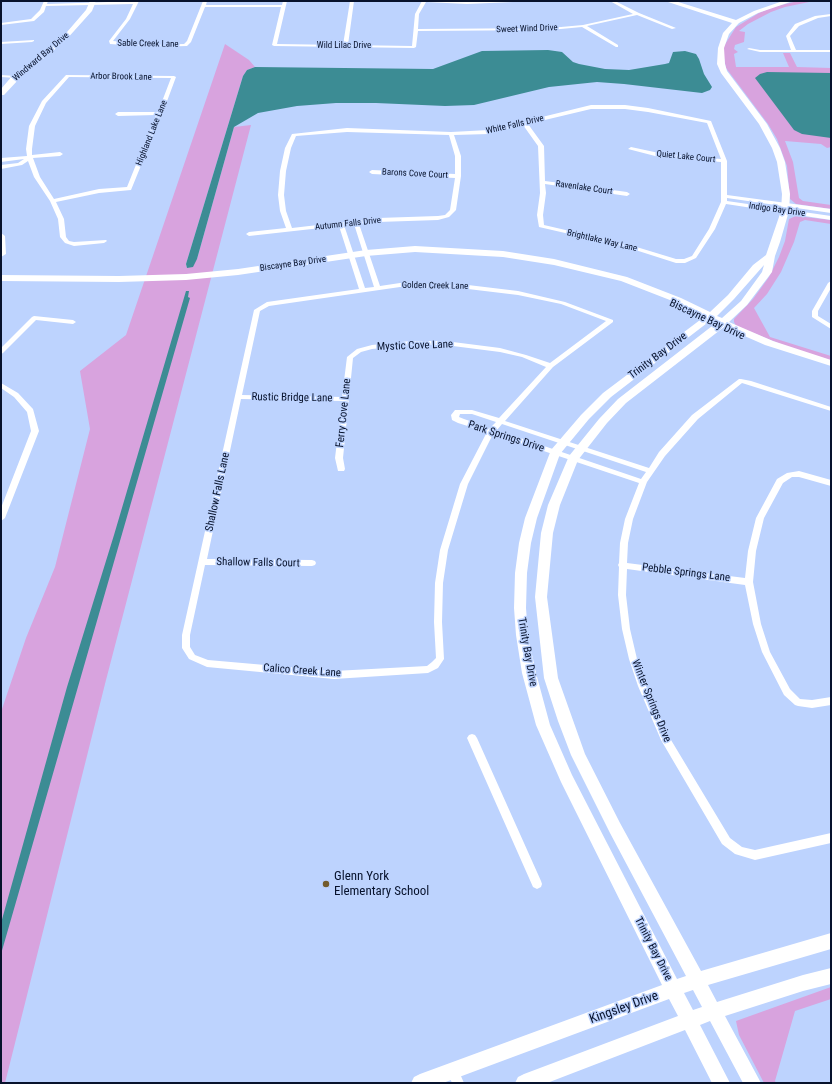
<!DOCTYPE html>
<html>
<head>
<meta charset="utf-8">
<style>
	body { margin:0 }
	#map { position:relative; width:832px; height:1084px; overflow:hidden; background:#bdd3fe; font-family:"Roboto Condensed",sans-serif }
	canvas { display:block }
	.frame { position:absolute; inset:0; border:2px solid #07122c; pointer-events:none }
</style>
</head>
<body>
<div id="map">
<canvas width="832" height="1084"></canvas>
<div class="frame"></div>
</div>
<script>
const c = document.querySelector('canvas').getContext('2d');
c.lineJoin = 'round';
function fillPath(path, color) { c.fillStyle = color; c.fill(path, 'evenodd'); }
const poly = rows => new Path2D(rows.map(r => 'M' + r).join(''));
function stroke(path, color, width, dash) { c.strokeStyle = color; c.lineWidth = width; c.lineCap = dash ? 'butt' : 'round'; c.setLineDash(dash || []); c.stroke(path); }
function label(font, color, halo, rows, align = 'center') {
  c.font = font + ' "Roboto Condensed",sans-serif'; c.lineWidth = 3; c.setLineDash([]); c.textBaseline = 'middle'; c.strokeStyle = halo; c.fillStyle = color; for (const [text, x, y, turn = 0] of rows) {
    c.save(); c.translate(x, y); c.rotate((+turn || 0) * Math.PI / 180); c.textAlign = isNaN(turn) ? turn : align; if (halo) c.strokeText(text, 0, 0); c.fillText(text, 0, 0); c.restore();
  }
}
const green = poly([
	[798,1,814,1,785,7,771,12,748,24,739,31,745,32,744,42,735,45,734,49,738,52,734,54,736,67,789,67,783,53,790,53,797,67,831,68,831,147,827,148,821,144,785,141,793,162,799,198,803,201,831,205,831,209,796,204,790,199,787,166,777,139,768,124,726,68,724,58,724,46,736,27,759,13,773,7],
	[225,44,249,60,255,67,247,70,243,76,186,264,187,268,197,259,234,127,251,125,106,680,5,1083,1,1083,1,712,26,638,55,567,90,429,80,371,126,335],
	[796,216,831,220,831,224,805,220,800,222,794,242,781,272,767,294,754,308,770,337,831,356,831,361,788,347,736,326,734,322,734,319,753,299,769,277,779,257,785,241,789,219],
	[831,987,831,999,795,1011,775,1081,776,1083,764,1083,739,1035,736,1021]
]);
const water = poly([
	[548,50,562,52,573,62,579,64,605,69,629,70,665,64,669,63,673,52,685,51,696,54,699,59,704,74,712,87,710,90,702,93,624,84,597,82,549,87,474,105,445,106,376,103,336,103,297,106,258,113,234,127,197,259,193,267,187,268,186,264,243,76,247,70,255,67,433,69,482,51],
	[767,72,831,73,831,138,802,134,794,130,755,78,760,74],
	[186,291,189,291,188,297,190,298,1,954,1,923,67,687,114,535]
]);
const street = poly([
	[44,1,48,1,47,4,139,1,130,19,113,41,152,45,184,44,187,41,203,1,207,1,206,5,282,5,283,1,287,1,277,44,343,45,350,1,354,1,348,45,412,46,415,14,422,1,515,1,513,2,467,4,426,2,419,14,418,29,550,28,583,25,633,14,610,1,615,1,639,13,676,28,672,29,637,15,587,26,618,45,618,47,616,47,582,27,550,30,418,31,416,47,414,48,274,46,272,45,281,7,205,7,191,42,187,46,152,47,110,44,109,41,126,19,133,4,46,6,44,12,34,21,1,25,1,23,31,19,40,10,44,1],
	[831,14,831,16,818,18,799,26,790,36,796,50,831,50,831,52,760,52,747,49,749,48,760,50,791,50,786,36,795,24,815,16,831,14],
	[34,40,34,41,32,42,1,44,1,42,34,40],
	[1,75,16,76,18,77,16,78,1,77,1,75],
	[66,75,174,76,176,77,163,112,164,113,162,114,131,190,99,193,56,202,64,219,66,237,69,241,74,242,106,240,107,241,104,243,74,246,65,243,60,237,58,219,50,201,34,177,28,161,22,165,1,169,1,165,18,163,24,159,1,162,1,158,27,156,26,149,29,126,42,101,66,75],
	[69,77,171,78,158,112,118,112,115,114,118,116,156,115,127,187,99,189,54,199,40,177,33,158,60,156,63,154,60,152,32,155,32,149,35,126,46,103,69,77],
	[591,105,625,105,648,108,711,121,727,161,727,195,831,209,831,213,727,198,727,201,831,216,831,220,726,204,715,229,696,258,685,263,676,263,626,247,539,227,537,215,540,193,538,146,523,125,489,134,454,135,461,156,461,176,456,210,449,217,438,220,378,222,359,224,380,286,400,283,468,285,518,291,565,302,613,320,613,322,553,367,505,421,649,468,659,452,692,415,739,379,741,379,751,381,831,407,831,411,742,383,698,419,665,456,647,482,633,519,628,543,627,563,745,578,748,551,756,518,777,479,787,473,799,471,831,480,831,486,799,477,792,477,783,483,764,518,756,551,753,582,761,624,770,652,790,689,800,699,812,700,831,697,831,705,812,708,798,706,795,705,784,695,762,652,753,624,745,585,627,569,626,595,630,629,637,659,646,686,668,735,730,838,742,847,755,850,831,833,831,843,755,860,735,854,722,844,661,740,638,686,629,659,622,629,618,595,619,567,618,565,619,563,620,543,625,519,639,483,493,434,468,484,448,550,443,583,442,622,444,659,438,668,428,673,334,679,207,667,189,659,182,648,182,635,254,310,267,302,359,289,339,226,249,236,246,234,249,232,286,228,280,211,278,195,280,171,285,148,292,134,347,128,451,132,489,130,591,105],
	[591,109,625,109,648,112,707,123,721,159,659,153,631,147,628,149,659,157,721,162,721,202,709,229,692,256,684,259,676,259,630,245,544,225,543,215,546,193,545,184,627,196,630,194,627,192,545,181,544,146,528,124,591,109],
	[347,132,449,135,455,156,455,174,372,170,369,172,372,174,455,178,450,210,445,215,438,216,378,218,292,228,286,211,284,195,286,171,291,148,296,136,347,132],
	[354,224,374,287,365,288,344,225,354,224],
	[400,287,468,289,518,295,561,304,606,321,550,363,526,355,500,348,445,341,411,341,372,345,357,349,347,357,342,397,242,395,260,311,269,306,400,287],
	[411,345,445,345,500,352,522,357,546,367,499,418,472,410,455,410,451,415,452,420,458,423,487,432,460,484,440,550,435,583,434,622,436,658,432,662,427,666,334,671,208,660,195,655,190,647,190,635,205,565,312,566,315,565,316,563,315,561,312,560,207,559,241,399,342,401,335,458,338,471,344,471,345,469,343,458,353,358,361,352,372,349,411,345],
	[460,414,472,414,496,422,490,428,464,419,459,417,460,414],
	[502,424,646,472,641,479,497,430,502,424],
	[831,281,831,288,818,311,818,316,831,324,831,329,812,317,812,311,828,283,831,281],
	[34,316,73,320,76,322,73,324,36,320,3,353,1,354,1,348,32,317,34,316],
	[1,383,18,393,33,409,39,431,5,518,1,521,1,508,31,431,27,412,14,397,1,388,1,383],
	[472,734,475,735,477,738,541,881,542,884,541,887,537,889,533,887,467,738,469,735,472,734],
	[453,1065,457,1067,464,1083,452,1083,447,1071,449,1067,453,1065]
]);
const secondary = poly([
	[90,1,96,1,92,11,65,41,19,79,4,95,1,95,1,89,13,75,61,39,86,10,90,1],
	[665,1,675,1,736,20,754,11,783,1,793,1,758,13,739,23,729,34,724,48,725,64,727,71,767,124,780,148,785,162,790,194,789,211,780,242,775,256,772,272,747,305,729,322,773,341,831,360,831,366,765,345,724,327,626,403,607,423,578,460,560,505,553,533,547,597,558,678,585,754,620,823,701,971,831,933,831,949,708,985,717,1002,803,975,831,968,831,984,803,991,725,1016,761,1083,743,1083,710,1021,700,1025,730,1083,712,1083,685,1030,547,1083,515,1083,518,1077,524,1074,678,1016,669,999,443,1083,411,1083,414,1077,420,1074,662,985,561,782,536,725,522,673,516,635,514,608,515,573,519,543,525,518,551,450,581,415,603,393,704,317,675,302,621,281,554,265,503,257,415,252,366,256,238,275,186,280,119,282,1,281,1,275,119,276,186,274,238,269,366,250,415,246,503,251,554,259,627,277,681,298,710,312,728,295,753,265,766,255,781,211,782,194,777,162,772,148,759,124,721,73,717,64,718,48,723,33,732,23,665,1],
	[764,265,762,272,741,301,722,318,717,316,734,299,764,265],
	[711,320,716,323,618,399,599,419,569,456,548,505,541,533,535,597,544,678,558,721,571,755,610,833,686,976,677,979,572,775,550,725,536,673,528,635,526,608,527,573,531,543,537,518,560,454,589,419,611,397,711,320],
	[693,990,702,1007,693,1010,684,993,693,990],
	[1,233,5,236,6,254,1,257,1,233]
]);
const markers = [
	[326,884,4,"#735b2c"]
];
const farStreetnames = [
	["Sweet Wind Drive",527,29,-2],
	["Sable Creek Lane",148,44,1],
	["Wild Lilac Drive",344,46],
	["Windward Bay Drive",41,57,-40],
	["Arbor Brook Lane",121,77,1],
	["White Falls Drive",515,125,-13],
	["Highland Lake Lane",152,133,-68],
	["Quiet Lake Court",686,157,6],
	["Barons Cove Court",415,174,3],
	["Ravenlake Court",584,188,8],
	["Indigo Bay Drive",777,210,8],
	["Autumn Falls Drive",348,224,-6],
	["Brightlake Way Lane",602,241,13],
	["Biscayne Bay Drive",293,264,-8],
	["Golden Creek Lane",435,286,1]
];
const streetNames = [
	["Biscayne Bay Drive",707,320,25],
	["Mystic Cove Lane",415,346,-2],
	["Trinity Bay Drive",658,356,-37],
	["Rustic Bridge Lane",292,398,1],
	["Ferry Cove Lane",344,413,-84],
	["Park Springs Drive",506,437,18],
	["Shallow Falls Lane",218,492,-78],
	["Shallow Falls Court",258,563,1],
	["Pebble Springs Lane",686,573,7],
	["Trinity Bay Drive",527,652,80],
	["Calico Creek Lane",302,671,4],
	["Winter Springs Drive",651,701,68],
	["Trinity Bay Drive",653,949,63]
];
const nearPoinames = [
	["Glenn York",334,877],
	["Elementary School",334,892]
];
const nearStreetnames = [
	["Kingsley Drive",624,1008,-20]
];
fillPath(green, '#d8a3de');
fillPath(water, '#3c8c94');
fillPath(street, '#fff');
fillPath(secondary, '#fff');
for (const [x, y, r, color] of markers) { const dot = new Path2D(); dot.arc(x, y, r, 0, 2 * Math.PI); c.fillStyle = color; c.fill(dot); stroke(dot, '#bdd3fe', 1.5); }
label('9px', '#07122c', '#bdd3fe', farStreetnames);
label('11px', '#07122c', '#bdd3fe', streetNames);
label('13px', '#07122c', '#bdd3fe', nearPoinames, 'left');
label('13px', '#07122c', '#bdd3fe', nearStreetnames);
</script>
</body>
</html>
